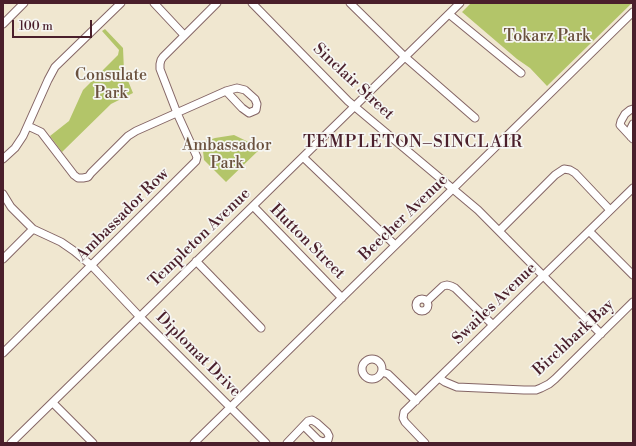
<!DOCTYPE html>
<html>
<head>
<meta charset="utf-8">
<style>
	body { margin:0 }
	#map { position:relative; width:636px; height:446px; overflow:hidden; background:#f0e7d0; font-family:"Libre Bodoni",serif }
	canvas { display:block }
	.frame { position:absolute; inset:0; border:4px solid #4a1f2b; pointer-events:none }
	.scale { position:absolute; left:12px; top:20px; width:80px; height:18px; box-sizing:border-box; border:2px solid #4a1f2b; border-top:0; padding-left:5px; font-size:12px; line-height:14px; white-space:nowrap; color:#4a1f2b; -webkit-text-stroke:3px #f6f6f2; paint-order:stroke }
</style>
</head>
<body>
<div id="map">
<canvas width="636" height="446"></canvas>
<div class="frame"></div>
<div class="scale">100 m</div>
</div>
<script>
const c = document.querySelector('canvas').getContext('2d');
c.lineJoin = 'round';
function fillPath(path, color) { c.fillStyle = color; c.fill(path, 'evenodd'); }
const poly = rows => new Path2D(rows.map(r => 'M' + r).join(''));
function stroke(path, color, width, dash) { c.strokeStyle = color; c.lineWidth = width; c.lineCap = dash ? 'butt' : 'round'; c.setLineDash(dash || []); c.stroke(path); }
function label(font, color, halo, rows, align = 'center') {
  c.font = font + ' "Libre Bodoni",serif'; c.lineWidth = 3.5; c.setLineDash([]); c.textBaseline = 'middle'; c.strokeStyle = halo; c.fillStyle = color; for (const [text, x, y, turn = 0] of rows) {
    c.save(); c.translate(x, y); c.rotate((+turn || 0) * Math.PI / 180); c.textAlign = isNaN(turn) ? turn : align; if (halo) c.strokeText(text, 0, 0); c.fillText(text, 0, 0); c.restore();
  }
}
const green = poly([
	[471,3,632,3,547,86,530,68,517,59,462,12],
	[105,29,123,48,124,71,133,93,111,104,62,152,50,136,69,121,83,90,118,55,119,50,102,31],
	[234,135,261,148,226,182,204,160,203,151,200,143,215,138]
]);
const minor = poly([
	[154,3,184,35],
	[252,3,348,101,478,210,601,334],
	[350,3,405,57,475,118],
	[449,14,521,73],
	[3,24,24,3],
	[633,109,630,110,625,114,621,121,620,125,633,139],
	[28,126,41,132,74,175,78,178,83,178,88,177,91,173,128,136,136,131,226,91,237,88,245,90,255,99,257,104,256,110,249,113,242,108,226,91],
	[631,137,630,130,633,124],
	[303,157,395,245],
	[3,159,15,148,23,136,48,80,55,67,121,3],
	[3,194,11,207,33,229,61,242,74,251,92,266,140,317,266,443],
	[253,206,342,298],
	[499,231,555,175,564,169,570,170,575,173,610,210],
	[589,231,633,275],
	[3,259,33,229],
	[196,261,261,328],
	'416 305a6 6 0 1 1 12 0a6 6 0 1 1-12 0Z',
	[427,301,443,286,447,285,451,286,455,288,493,325],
	[3,353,196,161,197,157,177,113,160,69,160,64,161,60,163,57,217,3],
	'362 369a10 10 0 1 1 20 0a10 10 0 1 1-20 0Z',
	[382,372,388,374,416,401],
	[439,378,445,382,457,387,524,390,536,390,541,388,549,384,555,379,633,302],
	[53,403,93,443],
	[11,443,460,3],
	[194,443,633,12],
	[287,443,308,421,312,420,317,423,327,432,329,436,328,440,323,442,318,440,304,426],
	[425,443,405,422,403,418,404,412,633,188]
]);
const parkNames = [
	["Tokarz Park",547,37],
	["Consulate",111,76],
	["Park",111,94],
	["Ambassador",227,146],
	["Park",227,164]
];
const streetNames = [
	["Sinclair Street",353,82,43],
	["Ambassador Row",123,215,-45],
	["Beecher Avenue",404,218,-44],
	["Templeton Avenue",200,238,-44],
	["Hutton Street",307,242,45],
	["Swailes Avenue",495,304,-44],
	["Birchbark Bay",574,338,-43],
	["Diplomat Drive",198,355,45]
];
const neighbourhoodNames = [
	["TEMPLETON–SINCLAIR",413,143]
];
fillPath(green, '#b3c569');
stroke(minor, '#846565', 9);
stroke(minor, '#fff', 7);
label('16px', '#6a513e', '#f6f6f2', parkNames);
label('16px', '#4a1f2b', '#f6f6f2', streetNames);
c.letterSpacing = '1px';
label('17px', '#4a1f2b', '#f6f6f2', neighbourhoodNames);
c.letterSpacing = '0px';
</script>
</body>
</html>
